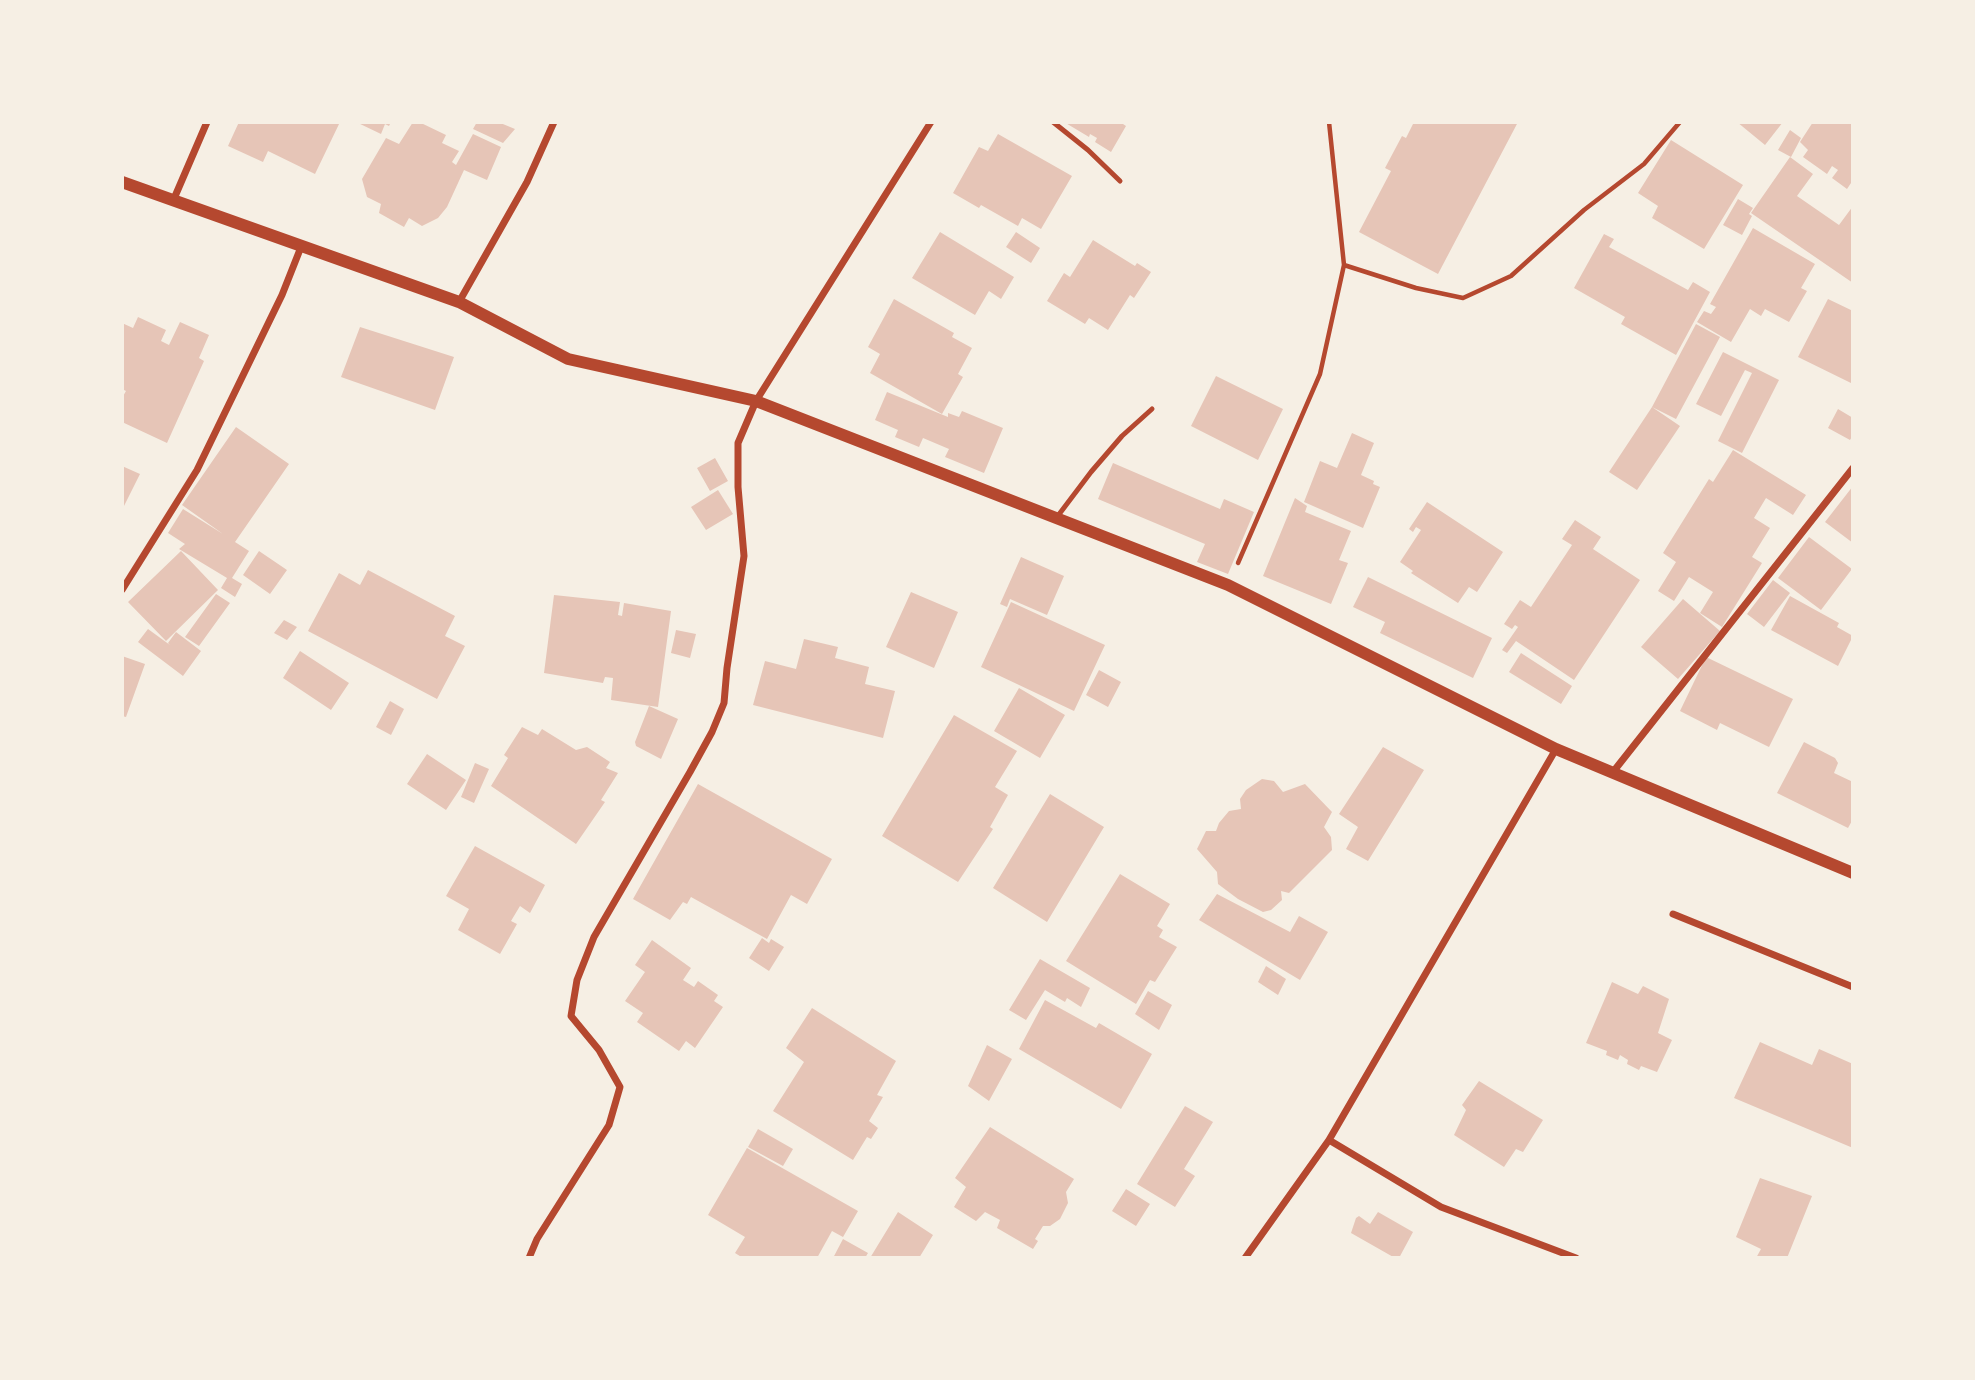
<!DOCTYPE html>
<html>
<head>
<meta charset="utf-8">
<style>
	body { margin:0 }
	#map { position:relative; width:1975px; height:1380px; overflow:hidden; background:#f6efe4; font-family:"Roboto Condensed",sans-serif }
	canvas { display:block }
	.frame { position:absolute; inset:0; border:124px solid #f6efe4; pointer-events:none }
</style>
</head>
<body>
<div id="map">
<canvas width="1975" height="1380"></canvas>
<div class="frame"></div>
</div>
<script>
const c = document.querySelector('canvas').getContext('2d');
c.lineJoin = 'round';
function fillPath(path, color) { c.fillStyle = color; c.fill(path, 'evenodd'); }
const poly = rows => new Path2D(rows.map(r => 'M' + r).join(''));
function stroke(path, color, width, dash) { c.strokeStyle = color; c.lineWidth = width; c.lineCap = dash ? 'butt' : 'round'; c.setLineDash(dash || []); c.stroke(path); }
const building = poly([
	[239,122,340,122,315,174,268,151,263,162,228,146],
	[356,122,391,122,389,126,385,124,381,134],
	[413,122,419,122,446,135,442,143,459,151,452,162,456,165,473,134,501,147,487,180,464,170,447,207,438,218,422,226,409,218,404,227,379,213,381,204,367,197,362,179,386,138,399,144],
	[477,122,498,122,515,129,503,143,473,129],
	[1064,122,1120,122,1126,126,1111,152,1095,142,1097,138,1090,134,1089,137],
	[1414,122,1518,122,1438,274,1359,232,1391,171,1385,168,1402,136,1406,138],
	[1737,122,1783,122,1765,145],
	[1813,122,1853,122,1853,180,1847,189,1832,178,1838,170,1832,166,1827,174,1803,157,1808,150,1800,142],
	[1790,130,1801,138,1791,157,1778,150],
	[998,134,1072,176,1041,229,1022,218,1018,226,981,205,979,208,953,193,979,147,988,151],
	[1671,140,1743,185,1704,249,1652,218,1658,206,1638,193],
	[1790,157,1813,174,1797,196,1839,225,1853,206,1853,283,1751,213],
	[1738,199,1753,208,1749,214,1752,216,1742,235,1723,225],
	[1753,228,1815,264,1801,288,1807,291,1789,322,1765,309,1761,316,1750,309,1731,342,1697,322,1704,311,1711,314,1716,307,1710,304],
	[940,232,1014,277,1001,299,989,291,975,315,912,278],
	[1016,232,1040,248,1031,263,1006,247],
	[1604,234,1614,239,1609,247,1688,290,1693,282,1710,292,1676,355,1621,324,1625,317,1574,288],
	[1093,240,1135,266,1137,263,1151,272,1134,298,1130,295,1108,330,1089,318,1085,324,1047,301,1064,273,1070,277],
	[894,299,954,333,952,337,972,348,958,374,963,377,942,414,870,373,880,354,868,347],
	[1828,299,1853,311,1853,384,1798,357],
	[138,317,166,330,161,341,169,345,180,322,209,335,199,358,204,361,167,443,122,422,122,398,126,391,122,389,122,323,133,328],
	[1696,324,1720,337,1676,419,1652,407],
	[360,327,454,357,435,410,341,377],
	[1723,352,1779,380,1742,453,1718,441,1752,373,1745,370,1721,416,1696,404],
	[1216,376,1283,409,1258,460,1191,426],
	[887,392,948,417,948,413,959,417,962,411,1003,428,984,473,945,457,949,449,923,438,919,447,895,437,898,430,875,420],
	[1652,407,1680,426,1637,490,1609,472],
	[1838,409,1853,418,1853,435,1850,440,1828,428],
	[236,427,289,464,235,542,249,551,232,578,242,584,235,597,221,588,227,578,179,549,185,544,168,533,183,509,223,534,182,505],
	[1352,433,1374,443,1361,475,1374,481,1373,484,1380,487,1363,528,1304,502,1320,461,1337,468],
	[1733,450,1806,495,1793,515,1766,498,1754,518,1770,528,1752,557,1762,563,1722,627,1700,613,1713,592,1689,577,1674,601,1658,591,1676,562,1663,553,1709,479,1713,482],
	[715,458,728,481,710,491,697,468],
	[1113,463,1220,509,1224,499,1254,512,1228,574,1197,562,1205,544,1098,499],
	[122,466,140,474,122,510],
	[1853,486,1853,543,1825,522],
	[718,490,733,514,706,530,691,507],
	[1295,498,1307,506,1305,512,1351,531,1339,560,1348,563,1331,604,1263,576],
	[1427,502,1503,552,1477,592,1469,587,1458,603,1411,573,1413,571,1400,562,1421,530,1416,527,1413,532,1409,529],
	[1575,520,1601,537,1593,549,1640,580,1574,680,1516,641,1507,653,1502,650,1518,627,1515,625,1512,629,1504,624,1520,600,1531,607,1572,545,1562,539],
	[1809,537,1852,569,1821,610,1778,578],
	[181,551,218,590,166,641,128,602],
	[259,551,287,570,270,594,243,575],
	[1021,557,1064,576,1047,615,1010,599,1007,607,1000,604],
	[368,570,455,616,445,636,465,646,437,699,308,631,339,573,360,585],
	[1368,577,1492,638,1473,678,1380,633,1385,622,1353,607],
	[1773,580,1790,593,1764,627,1747,614],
	[911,592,958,612,934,668,886,647],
	[216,594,230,603,199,646,185,637],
	[554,595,620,602,618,615,622,616,624,603,671,611,658,707,611,700,613,678,605,677,603,683,544,673],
	[1790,596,1839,623,1837,627,1853,636,1838,666,1771,630],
	[1683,599,1720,631,1678,679,1641,647],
	[1011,602,1105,645,1074,711,981,667],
	[284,620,297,627,287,640,274,633],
	[148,629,170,645,168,643,176,632,201,651,183,676,138,642],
	[676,630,696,634,690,658,671,653],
	[804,639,838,647,835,658,869,667,865,684,895,691,883,738,753,705,765,661,796,669],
	[300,651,349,683,331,710,283,678],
	[1521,653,1572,686,1561,704,1509,672],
	[122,656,145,664,126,717,122,716],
	[1706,657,1793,699,1769,747,1720,723,1717,730,1680,711],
	[1099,670,1121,682,1108,707,1086,695],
	[1019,688,1065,715,1040,758,994,731],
	[390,701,404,709,391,735,376,727],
	[649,706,678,719,661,759,636,746,635,742],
	[954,715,1017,751,995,787,1008,795,990,827,993,829,958,882,882,836],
	[522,727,538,735,542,729,576,750,587,747,610,762,606,768,618,773,601,800,605,802,576,844,491,786,508,758,504,755],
	[1804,742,1835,758,1838,763,1834,773,1853,782,1853,819,1848,828,1777,793],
	[1383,747,1424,770,1368,861,1346,849,1358,827,1339,814],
	[427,754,466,780,446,810,407,784],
	[475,763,489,769,474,803,461,797],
	[1262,779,1274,781,1283,792,1305,784,1332,812,1324,827,1331,837,1332,850,1289,893,1281,891,1282,900,1271,910,1263,912,1238,899,1218,884,1217,872,1197,849,1206,831,1216,831,1219,823,1229,811,1241,809,1240,799,1246,790],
	[698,784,832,859,807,904,791,895,767,939,691,897,687,904,683,902,670,920,633,899],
	[1050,794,1104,827,1047,922,993,888],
	[475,846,545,885,530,913,520,906,511,921,517,924,500,954,458,930,469,909,446,896],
	[1120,874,1170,904,1157,926,1163,930,1159,937,1177,947,1155,982,1150,980,1136,1004,1066,961],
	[1217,894,1290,932,1299,916,1328,932,1300,980,1199,920],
	[762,938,769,943,771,939,784,947,769,971,749,958],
	[652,940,691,968,683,980,694,987,698,981,718,995,714,1001,723,1007,695,1048,686,1041,679,1051,637,1022,643,1013,625,1001,645,972,635,965],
	[1040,959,1090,988,1081,1007,1067,998,1065,1002,1045,990,1026,1020,1009,1010],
	[1266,966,1286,979,1278,995,1258,982],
	[1612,982,1638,994,1643,986,1669,999,1658,1033,1672,1040,1657,1072,1641,1066,1639,1070,1627,1064,1628,1060,1620,1055,1618,1060,1606,1055,1607,1051,1586,1043],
	[1148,991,1172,1005,1159,1030,1135,1014],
	[1045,1000,1096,1028,1099,1023,1152,1054,1121,1109,1019,1049],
	[812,1008,896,1061,877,1095,883,1097,869,1121,878,1128,871,1139,867,1137,853,1160,773,1111,804,1062,786,1048],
	[1760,1042,1812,1065,1819,1049,1853,1064,1853,1148,1734,1098],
	[987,1045,1012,1059,989,1101,968,1086],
	[1479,1081,1543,1120,1523,1152,1516,1149,1504,1167,1454,1135,1466,1110,1462,1105],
	[1185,1106,1213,1122,1184,1169,1195,1176,1175,1207,1137,1184],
	[990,1127,1074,1179,1066,1192,1068,1203,1060,1219,1050,1226,1043,1226,1035,1239,1038,1241,1033,1249,997,1228,1000,1220,985,1212,976,1221,954,1207,966,1187,955,1178],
	[758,1129,793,1149,783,1166,748,1147],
	[747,1148,858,1211,843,1237,832,1231,817,1258,743,1258,735,1253,745,1237,708,1215],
	[1760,1178,1812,1196,1787,1258,1756,1258,1761,1249,1736,1237],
	[1126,1189,1150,1204,1136,1226,1112,1211],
	[898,1212,933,1235,919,1258,870,1258],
	[1378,1212,1413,1232,1399,1258,1395,1258,1351,1233,1356,1218,1359,1216,1370,1224],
	[843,1239,868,1253,865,1258,833,1258]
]);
const path = poly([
	[1344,265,1416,288,1463,298,1511,276,1584,210,1644,164,1680,122],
	[1238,563,1320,374,1344,265,1329,122]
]);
const service = poly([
	[1053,122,1088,150,1120,181],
	[1057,517,1091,472,1122,436,1152,409]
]);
const minor = poly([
	[173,201,207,122],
	[459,302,527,182,554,122],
	[122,590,197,470,282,295,301,247],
	[1613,772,1853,468],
	[1673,914,1853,987],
	[1329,1140,1441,1207,1576,1258],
	[529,1258,537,1239,609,1125,620,1087,599,1050,571,1016,577,980,594,937,690,772,712,732,724,703,727,668,744,556,738,487,738,443,756,401,931,122],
	[1245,1258,1329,1140,1556,749]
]);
const tertiary = poly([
	[122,182,459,302,568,359,756,401,1228,585,1556,749,1853,873]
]);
fillPath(building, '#e6c5b7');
stroke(path, '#b5482f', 4.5);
stroke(service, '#b5482f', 5);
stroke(minor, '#b5482f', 7);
stroke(tertiary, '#b5482f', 12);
</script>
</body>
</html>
